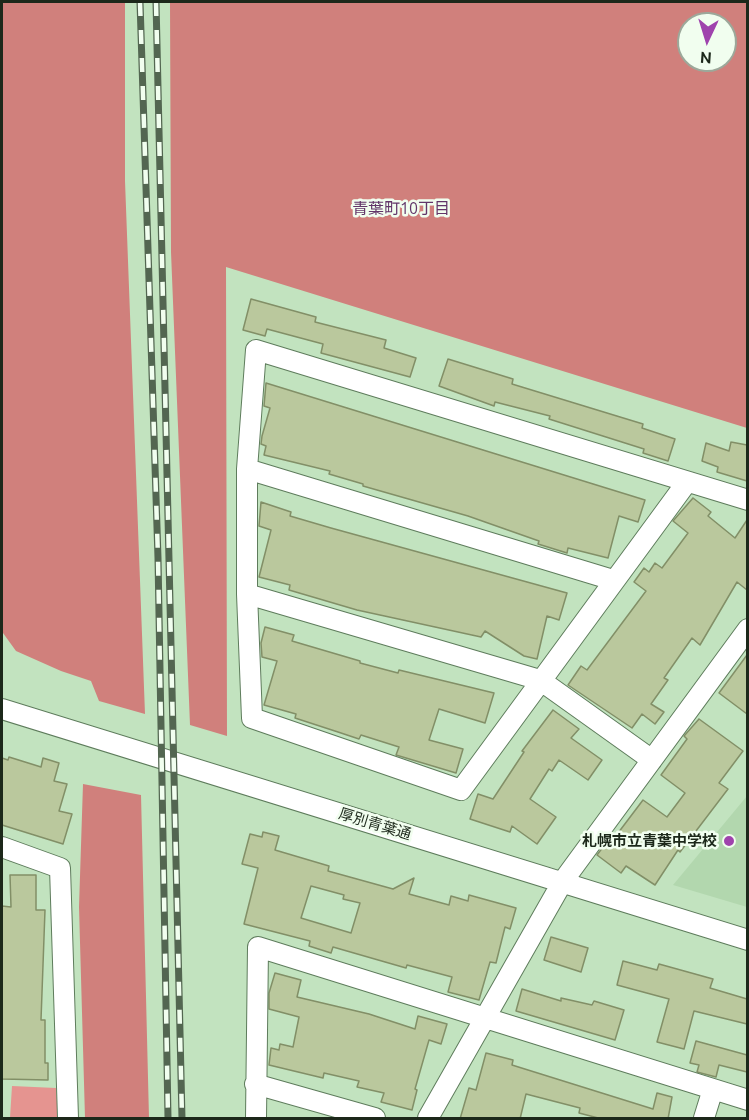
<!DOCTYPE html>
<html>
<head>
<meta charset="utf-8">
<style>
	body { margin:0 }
	#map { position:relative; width:749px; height:1120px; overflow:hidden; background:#c2e3bf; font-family:Ubuntu,sans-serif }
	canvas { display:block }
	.frame { position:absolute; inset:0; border:3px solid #1c281a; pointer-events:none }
	.north { position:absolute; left:677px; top:12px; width:60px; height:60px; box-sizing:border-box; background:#f1feef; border:2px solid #9ca89a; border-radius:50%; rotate:184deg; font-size:16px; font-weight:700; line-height:24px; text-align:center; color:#1c281a }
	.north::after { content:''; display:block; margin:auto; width:21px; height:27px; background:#9f43ad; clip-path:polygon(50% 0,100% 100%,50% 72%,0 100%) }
</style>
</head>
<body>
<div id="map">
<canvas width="749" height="1120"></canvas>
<div class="frame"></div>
<div class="north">N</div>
</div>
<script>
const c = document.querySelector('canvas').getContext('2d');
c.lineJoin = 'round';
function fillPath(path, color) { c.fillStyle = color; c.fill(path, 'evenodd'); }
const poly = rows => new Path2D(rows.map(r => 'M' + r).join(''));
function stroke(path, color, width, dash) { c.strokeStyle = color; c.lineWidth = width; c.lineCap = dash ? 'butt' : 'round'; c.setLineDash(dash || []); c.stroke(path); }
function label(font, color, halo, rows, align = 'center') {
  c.font = font + ' Ubuntu,"Noto Sans JP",sans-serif'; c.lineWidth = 5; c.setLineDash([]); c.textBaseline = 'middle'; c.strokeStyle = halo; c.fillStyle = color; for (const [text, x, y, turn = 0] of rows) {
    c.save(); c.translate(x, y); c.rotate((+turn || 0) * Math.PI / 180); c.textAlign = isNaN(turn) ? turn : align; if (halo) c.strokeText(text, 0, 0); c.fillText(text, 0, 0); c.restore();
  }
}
const built = poly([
	[747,796,747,907,673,885]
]);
const green = poly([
	[12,1086,56,1088,58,1118,10,1118]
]);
const forest = poly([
	[2,2,125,2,125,181,145,714,99,701,91,681,61,671,16,651,3,633],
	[170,2,747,2,747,428,226,267,227,736,190,725,171,252],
	[689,24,725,24,725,60,689,60],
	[83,784,141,795,149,1118,85,1118,79,907]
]);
const building = poly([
	[251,299,316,317,315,322,386,340,384,348,416,358,410,377,321,353,323,344,267,329,265,336,243,330,251,299],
	[448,359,513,379,512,384,643,424,642,428,675,439,668,461,643,453,644,449,549,419,550,416,495,402,494,406,439,386,448,359],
	[266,383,645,500,638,522,619,516,608,558,568,548,567,553,538,544,539,541,468,516,363,486,363,484,329,474,330,471,264,455,266,446,261,444,262,436,270,408,264,406,266,383],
	[731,442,747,445,747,481,717,472,718,467,702,461,706,443,729,451,731,442],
	[693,498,711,512,708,516,735,538,747,520,747,590,737,582,700,645,692,638,664,678,668,680,651,704,664,712,655,724,642,714,632,728,568,685,581,666,587,670,646,591,634,582,644,568,649,572,655,563,662,568,688,533,673,521,693,498],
	[261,502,291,512,290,516,331,528,567,593,559,620,547,616,537,659,524,656,485,631,481,637,357,610,289,590,290,585,259,577,271,530,259,526,261,502],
	[265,627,294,635,292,641,360,661,360,663,398,673,399,670,494,693,485,723,439,709,429,740,463,749,456,773,396,755,399,747,361,735,359,739,338,732,295,718,296,714,264,705,277,661,262,657,261,643,265,627],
	[747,655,747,714,719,693,747,655],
	[553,710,579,729,571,738,602,760,588,780,559,760,552,771,549,769,530,799,556,817,537,844,512,826,510,832,470,819,478,794,493,799,524,752,522,751,553,710],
	[699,719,743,751,719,783,728,789,680,852,678,850,655,885,626,866,621,873,597,855,612,835,615,837,643,800,667,817,685,793,661,775,687,739,684,736,699,719],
	[9,757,41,767,43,758,59,763,54,781,67,784,59,811,72,814,63,844,2,825,2,758,8,760,9,757],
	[263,832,279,836,275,850,329,866,328,871,393,889,414,878,409,894,449,905,451,896,468,901,469,895,516,908,510,929,505,927,496,963,490,962,479,1000,448,992,452,977,407,965,406,968,333,947,331,953,309,946,310,941,244,924,258,868,242,864,250,834,262,837,263,832],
	[311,886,344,895,343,899,360,903,351,933,301,918,311,886],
	[10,875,36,875,36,910,45,910,41,1020,45,1020,45,1063,48,1063,48,1080,2,1079,2,906,11,907,10,875],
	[551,937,588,948,581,972,544,960,551,937],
	[623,961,657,970,659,964,713,979,710,988,747,999,747,1024,694,1011,684,1049,657,1042,669,999,617,985,623,961],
	[275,973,301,980,297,997,369,1014,415,1029,418,1016,447,1024,441,1044,429,1040,415,1089,417,1090,412,1110,381,1102,384,1093,357,1087,359,1081,324,1073,323,1078,269,1065,271,1048,279,1050,280,1044,293,1047,299,1017,269,1009,269,993,275,973],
	[522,989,561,1001,561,998,592,1005,594,1001,624,1010,615,1040,516,1011,522,989],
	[696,1041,747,1055,747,1072,719,1065,716,1077,697,1072,699,1065,690,1063,696,1041],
	[486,1053,513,1060,512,1065,653,1109,657,1093,672,1097,668,1119,602,1119,579,1113,580,1108,526,1094,520,1119,460,1119,469,1088,476,1090,486,1053]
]);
const minor = poly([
	[247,469,613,580],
	[687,482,461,790,252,718,247,594,247,469,256,350,748,500],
	[247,594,540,680,652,760],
	[2,709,748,940],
	[2,847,60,868,68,1118],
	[255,1084,375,1118],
	[256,1118,258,947,748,1100],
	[428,1118,563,881,748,629],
	[704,1118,713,1089]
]);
const rail = poly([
	[140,2,158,558,168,1118],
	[156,2,182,1118]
]);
const markers = [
	[729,841,6,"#9f43ad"]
];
const streetNames = [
	["厚別青葉通",375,824,17]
];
const poiNames = [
	["札幌市立青葉中学校",717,841]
];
const neighbourhoodNames = [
	["青葉町10丁目",401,209]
];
fillPath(built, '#b2d7ae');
fillPath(green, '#e59490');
fillPath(forest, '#d0807c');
fillPath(building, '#bac89d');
stroke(building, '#828f67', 1.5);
stroke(minor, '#5e7c5c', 22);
stroke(minor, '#fff', 20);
stroke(rail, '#536651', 7);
stroke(rail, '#f1feef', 4.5, [14]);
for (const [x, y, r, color] of markers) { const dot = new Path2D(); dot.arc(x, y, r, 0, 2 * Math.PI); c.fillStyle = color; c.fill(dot); stroke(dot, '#f1feef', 2); }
label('15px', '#1c281a', '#f1feef', streetNames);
label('bold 15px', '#1c281a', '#f1feef', poiNames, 'right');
label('16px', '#623569', '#f1feef', neighbourhoodNames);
</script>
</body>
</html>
